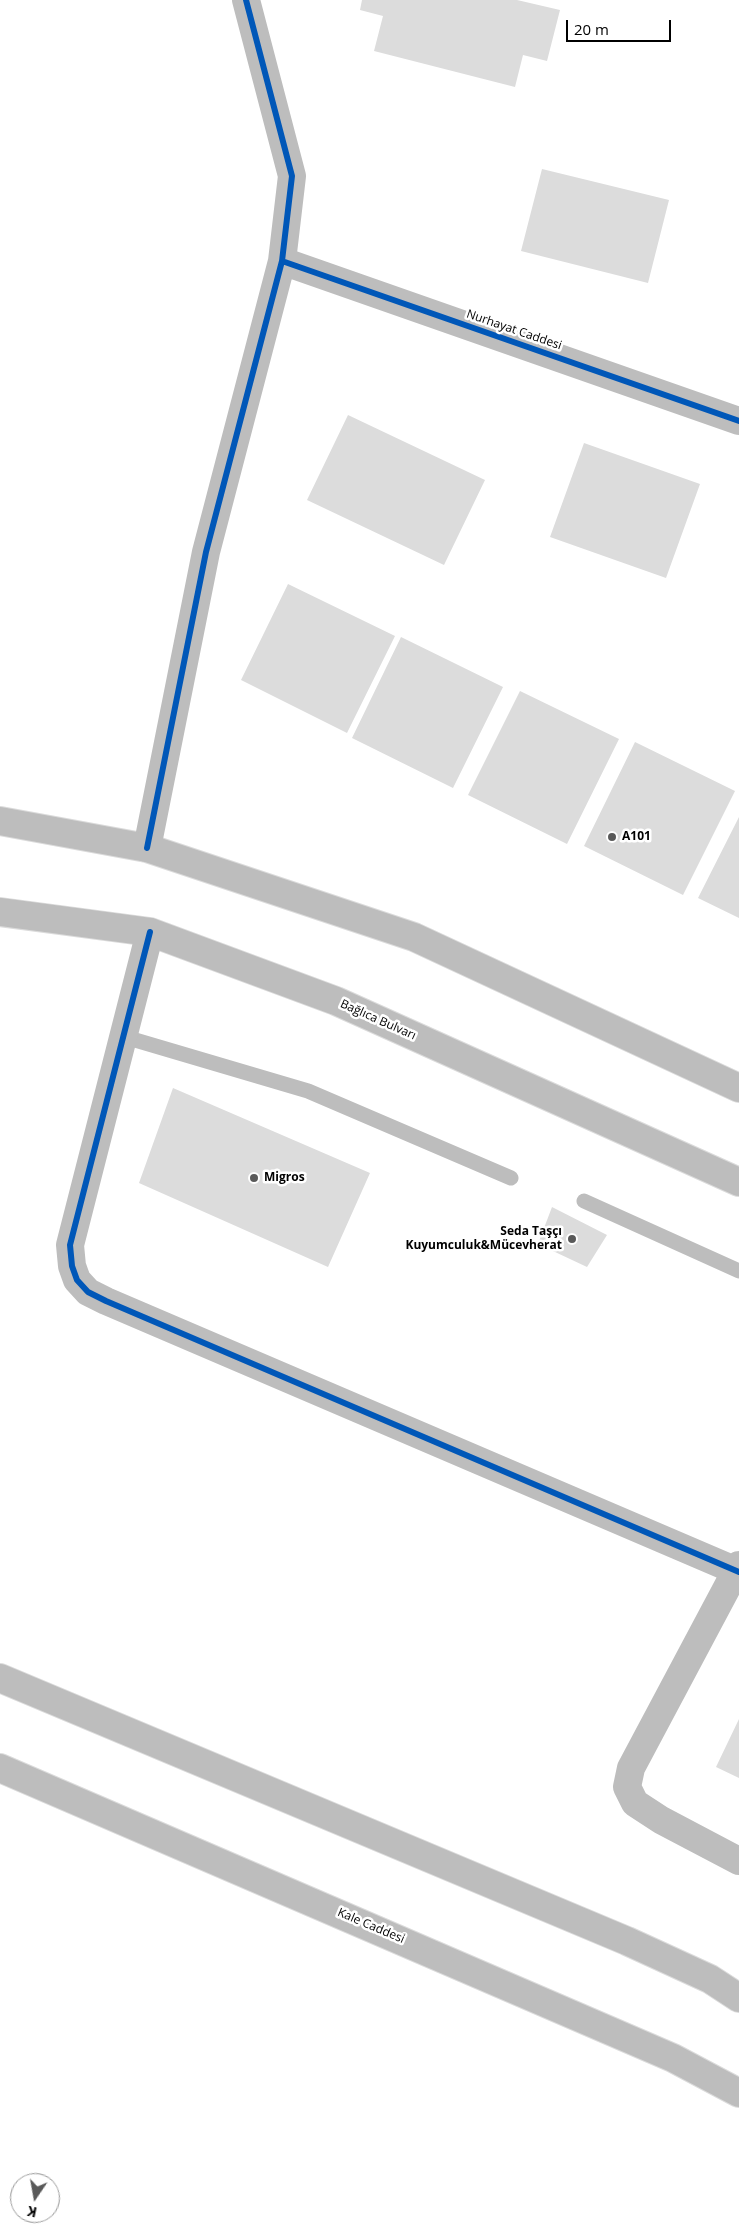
<!DOCTYPE html>
<html>
<head>
<meta charset="utf-8">
<style>
	body { margin:0 }
	#map { position:relative; width:739px; height:2233px; overflow:hidden; background:#fff; font-family:"Open Sans",sans-serif }
	canvas { display:block }
	.north { position:absolute; left:10px; top:2173px; width:50px; height:50px; box-sizing:border-box; background:#fff; border:1px solid #999; border-radius:50%; rotate:192deg; font-size:14px; font-weight:700; line-height:20px; text-align:center; color:#000 }
	.north::after { content:''; display:block; margin:auto; width:18px; height:22px; background:#595959; clip-path:polygon(50% 0,100% 100%,50% 72%,0 100%) }
	.scale { position:absolute; left:566px; top:20px; width:105px; height:22px; box-sizing:border-box; border:2px solid #000; border-top:0; padding-left:6px; font-size:15px; line-height:18px; white-space:nowrap; color:#000; -webkit-text-stroke:4px #fff; paint-order:stroke }
</style>
</head>
<body>
<div id="map">
<canvas width="739" height="2233"></canvas>
<div class="north">K</div>
<div class="scale">20 m</div>
</div>
<script>
const c = document.querySelector('canvas').getContext('2d');
c.lineJoin = 'round';
function fillPath(path, color) { c.fillStyle = color; c.fill(path, 'evenodd'); }
const poly = rows => new Path2D(rows.map(r => 'M' + r).join(''));
function stroke(path, color, width, dash) { c.strokeStyle = color; c.lineWidth = width; c.lineCap = dash ? 'butt' : 'round'; c.setLineDash(dash || []); c.stroke(path); }
function label(font, color, halo, rows, align = 'center') {
  c.font = font + ' "Open Sans",sans-serif'; c.lineWidth = 5; c.setLineDash([]); c.textBaseline = 'middle'; c.strokeStyle = halo; c.fillStyle = color; for (const [text, x, y, turn = 0] of rows) {
    c.save(); c.translate(x, y); c.rotate((+turn || 0) * Math.PI / 180); c.textAlign = isNaN(turn) ? turn : align; if (halo) c.strokeText(text, 0, 0); c.fillText(text, 0, 0); c.restore();
  }
}
const building = poly([
	[362,0,517,0,560,10,547,61,523,55,515,87,374,51,383,16,360,10],
	[542,169,669,200,648,283,521,251],
	[348,415,485,480,444,565,307,500],
	[584,443,700,484,666,578,550,537],
	[288,584,395,636,347,733,241,680],
	[401,637,503,687,453,788,352,738],
	[520,691,619,739,567,844,468,795],
	[635,742,735,791,683,895,584,846],
	[739,817,739,918,698,898],
	[173,1088,370,1173,328,1267,139,1183],
	[552,1207,607,1235,587,1267,538,1244],
	[739,1719,739,1778,716,1767]
]);
const lane = poly([
	[125,1037,308,1091,511,1178],
	[584,1201,739,1271]
]);
const street = poly([
	[282,261,739,421],
	[147,848,206,552,282,261,292,176,246,0],
	[150,932,70,1245,72,1266,77,1280,88,1292,106,1301,739,1572],
	[739,1565,631,1768,627,1787,635,1803,661,1820,739,1861]
]);
const primary = poly([
	[0,821,147,848,414,937,739,1088],
	[0,912,150,932,336,1001,739,1182],
	[0,1678,627,1941,710,1979,739,1998],
	[0,1768,673,2058,739,2093]
]);
const cycleway = poly([
	[282,261,739,421],
	[147,848,206,552,282,261,292,176,246,0],
	[150,932,70,1245,72,1266,77,1280,88,1292,106,1301,739,1572]
]);
const markers = [
	[612,837,5,"#595959"],
	[254,1178,5,"#595959"],
	[572,1239,5,"#595959"]
];
const streetNames = [
	["Nurhayat Caddesi",514,330,19],
	["Bağlıca Bulvarı",378,1020,24],
	["Kale Caddesi",371,1926,23]
];
const poiNames = [
	["A101",622,837],
	["Migros",264,1178],
	["Seda Taşçı",562,1232,"right"],
	["Kuyumculuk&Mücevherat",562,1246,"right"]
];
fillPath(building, '#dcdcdc');
stroke(primary, '#dbdbdb', 30);
stroke(lane, '#bdbdbd', 15);
stroke(street, '#bdbdbd', 28);
stroke(primary, '#bdbdbd', 28);
stroke(cycleway, '#0057b8', 6);
for (const [x, y, r, color] of markers) { const dot = new Path2D(); dot.arc(x, y, r, 0, 2 * Math.PI); c.fillStyle = color; c.fill(dot); stroke(dot, '#fff', 2); }
label('12px', '#000', '#fff', streetNames);
label('bold 12px', '#000', '#fff', poiNames, 'left');
</script>
</body>
</html>
